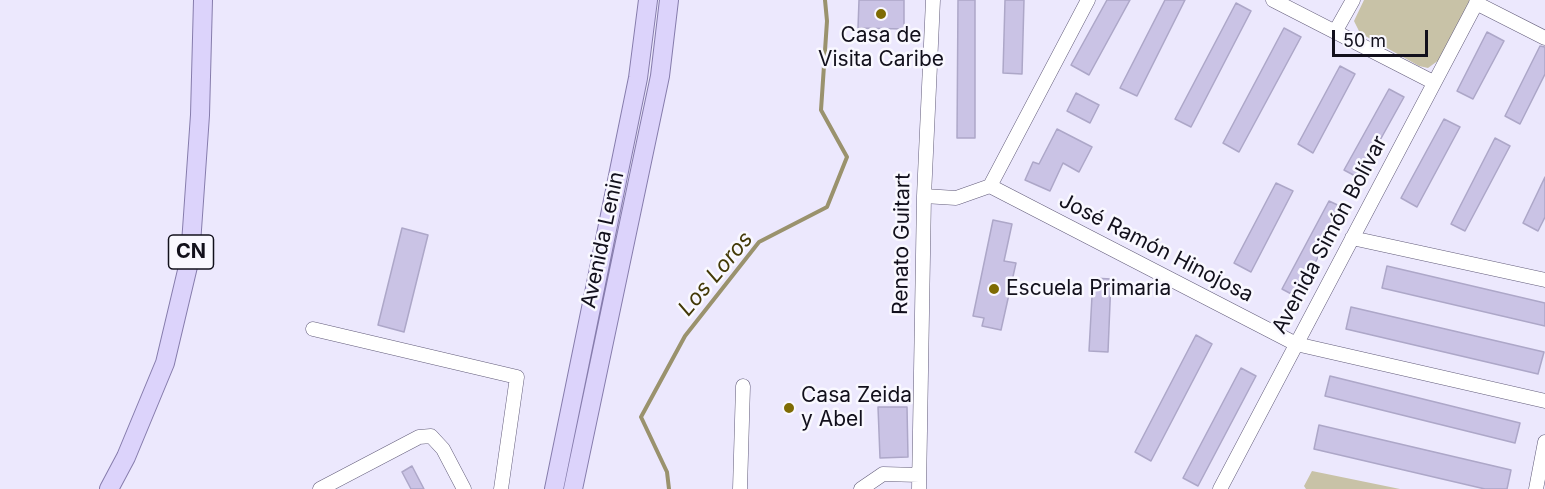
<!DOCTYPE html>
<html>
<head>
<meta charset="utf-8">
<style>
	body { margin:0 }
	#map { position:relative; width:1545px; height:489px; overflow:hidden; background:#ece8fd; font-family:Inter,sans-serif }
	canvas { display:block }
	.scale { position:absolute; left:1332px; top:30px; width:96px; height:27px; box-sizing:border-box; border:3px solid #12101c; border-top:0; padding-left:8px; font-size:18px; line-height:21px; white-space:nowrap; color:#12101c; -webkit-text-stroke:4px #f9f8ff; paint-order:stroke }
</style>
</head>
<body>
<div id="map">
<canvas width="1545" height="489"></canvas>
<div class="scale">50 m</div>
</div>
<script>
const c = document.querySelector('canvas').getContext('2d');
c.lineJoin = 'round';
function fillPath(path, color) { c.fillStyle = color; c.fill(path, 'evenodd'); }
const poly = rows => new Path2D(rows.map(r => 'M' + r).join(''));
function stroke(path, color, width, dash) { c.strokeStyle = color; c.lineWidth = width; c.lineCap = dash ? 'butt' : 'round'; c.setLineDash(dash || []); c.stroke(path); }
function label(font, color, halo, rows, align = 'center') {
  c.font = font + ' Inter,sans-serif'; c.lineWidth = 5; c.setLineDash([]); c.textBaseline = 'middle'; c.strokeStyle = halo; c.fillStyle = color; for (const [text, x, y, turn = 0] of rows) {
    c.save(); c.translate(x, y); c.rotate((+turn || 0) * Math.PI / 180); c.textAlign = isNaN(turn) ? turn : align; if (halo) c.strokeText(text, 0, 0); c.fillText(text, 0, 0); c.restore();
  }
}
const green = poly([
	[1364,0,1470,0,1439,60,1428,68,1419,66,1360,33,1354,21],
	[1312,471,1400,489,1306,489,1304,486]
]);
const stream = poly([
	[669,489,667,472,641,417,685,336,759,242,827,207,847,157,821,110,827,21,825,0]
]);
const building = poly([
	[859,0,904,0,904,29,858,28,859,0],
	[958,0,975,0,975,138,957,138,958,0],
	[1005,0,1024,0,1022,74,1003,73,1005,0],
	[1107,0,1130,0,1089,75,1071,65,1107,0],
	[1165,0,1185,0,1137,96,1120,88,1165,0],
	[1236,3,1251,11,1191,127,1175,119,1236,3],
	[1284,28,1301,37,1239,152,1223,143,1284,28],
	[1487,32,1504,41,1473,99,1457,91,1487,32],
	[1540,46,1545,47,1545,74,1520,124,1505,116,1540,46],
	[1340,66,1355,74,1313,153,1298,144,1340,66],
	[1389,89,1404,97,1359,178,1344,170,1389,89],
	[1076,93,1099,105,1090,123,1067,111,1076,93],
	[1444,119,1460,127,1417,207,1401,198,1444,119],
	[1057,129,1092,147,1079,172,1063,163,1050,191,1025,180,1033,162,1039,164,1057,129],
	[1495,138,1510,146,1465,231,1451,224,1495,138],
	[1545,177,1545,217,1538,231,1523,223,1545,177],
	[1276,183,1293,191,1251,272,1234,263,1276,183],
	[1329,201,1344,208,1297,297,1282,289,1329,201],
	[993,220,1012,224,1004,261,1016,263,1001,330,982,326,984,318,973,316,993,220],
	[402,228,428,235,404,332,378,325,402,228],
	[1387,266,1545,303,1545,326,1382,288,1387,266],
	[1093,278,1111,279,1108,352,1089,351,1093,278],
	[1351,307,1544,352,1538,374,1346,329,1351,307],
	[1196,335,1212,344,1151,461,1135,452,1196,335],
	[1241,368,1256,376,1198,486,1183,478,1241,368],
	[1330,376,1520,423,1515,443,1325,396,1330,376],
	[878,407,907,407,908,457,880,458,878,407],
	[1319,425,1511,470,1507,489,1485,489,1314,449,1319,425],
	[412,466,424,489,411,489,402,472,412,466]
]);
const minor = poly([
	[1273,0,1433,82],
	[1476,3,1545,38],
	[1335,32,1353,0],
	[990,186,1088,0],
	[924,196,956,198,990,186,1296,344,1545,401],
	[1352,238,1545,280],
	[313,329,517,377,501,489],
	[320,489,419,437,431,436,443,449,464,489],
	[740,489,743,386],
	[861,489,883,474,919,475],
	[919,489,924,196,933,0],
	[1220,489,1478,0],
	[1536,489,1545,442]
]);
const major = poly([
	[109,489,126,457,165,363,190,258,200,115,203,0],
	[554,489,638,78,648,0],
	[573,489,660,76,669,0]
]);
const markers = [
	[881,14,6,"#7e6b04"],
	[994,289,6,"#7e6b04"],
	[789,408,6,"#7e6b04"]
];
const shields = [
	[191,252,45]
];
const shieldNames = [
	["CN",191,252]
];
const poiNames = [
	["Casa de",881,36,"center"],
	["Visita Caribe",881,60,"center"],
	["Escuela Primaria",1006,289],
	["Casa Zeida",801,396],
	["y Abel",801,420]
];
const streetNames = [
	["Avenida Simón Bolívar",1330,235,-62],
	["Avenida Lenin",603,240,-78],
	["Renato Guitart",902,244,-89],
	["José Ramón Hinojosa",1156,248,27]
];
const waterNames = [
	["Los Loros",716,274,-50]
];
fillPath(green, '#c8c2a7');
stroke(stream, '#9a926d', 4);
fillPath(building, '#cac3e5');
stroke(building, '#ada7c8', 1.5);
stroke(minor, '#625c7a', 15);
stroke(major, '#867cac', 20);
stroke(minor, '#fff', 14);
stroke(major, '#dcd3fb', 18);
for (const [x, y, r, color] of markers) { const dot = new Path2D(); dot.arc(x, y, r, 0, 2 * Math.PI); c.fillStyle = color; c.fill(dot); stroke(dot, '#f9f8ff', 2); }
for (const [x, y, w] of shields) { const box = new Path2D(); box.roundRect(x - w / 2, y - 17, w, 34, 4.5); c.fillStyle = '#f9f8ff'; c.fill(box); stroke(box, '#12101c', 1.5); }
label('bold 20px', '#12101c', null, shieldNames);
label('21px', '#12101c', '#f9f8ff', poiNames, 'left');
label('21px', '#12101c', '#f9f8ff', streetNames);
label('italic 22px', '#433907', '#f9f8ff', waterNames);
</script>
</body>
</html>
